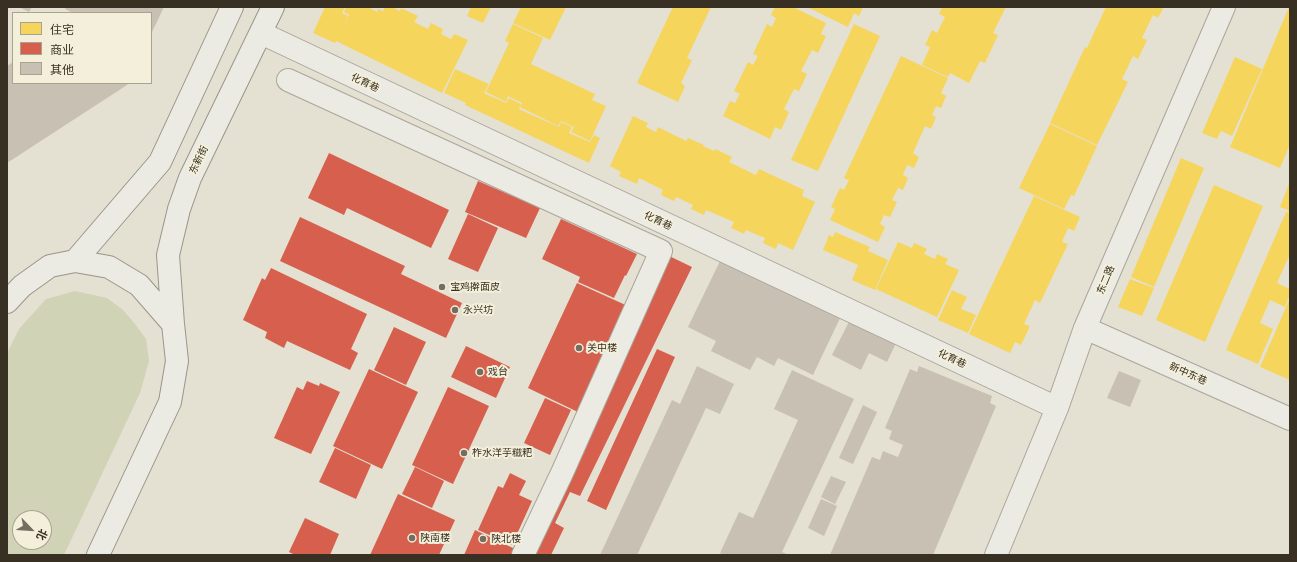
<!DOCTYPE html>
<html>
<head>
<meta charset="utf-8">
<style>
	body { margin:0 }
	#map { position:relative; width:1297px; height:562px; overflow:hidden; background:#e4e0d2; font-family:Merriweather,"Noto Sans SC",serif }
	canvas { display:block }
	.frame { position:absolute; inset:0; border:8px solid #383022; pointer-events:none }
	.legend { position:absolute; left:12px; top:12px; width:140px; height:72px; box-sizing:border-box; background:#f3efda; border:1px solid #a8a390; margin:0; padding:5px 7px; list-style:none; font-size:12px; color:#383022 }
	.legend li { display:flex; align-items:center; gap:8px; height:20px }
	.legend b { width:20px; border:1px solid #a8a390 }
	.north { position:absolute; left:12px; top:510px; width:40px; height:40px; box-sizing:border-box; background:#f3efda; border:1px solid #a8a390; border-radius:50%; rotate:115deg; font-size:11px; font-weight:700; line-height:16px; text-align:center; color:#383022 }
	.north::after { content:''; display:block; margin:auto; width:14px; height:18px; background:#746e60; clip-path:polygon(50% 0,100% 100%,50% 72%,0 100%) }
</style>
</head>
<body>
<div id="map">
<canvas width="1297" height="562"></canvas>
<div class="frame"></div>
<ul class="legend">
<li><b style="height:11px;background:#f6d55c"></b>住宅</li>
<li><b style="height:11px;background:#d6604d"></b>商业</li>
<li><b style="height:11px;background:#c7c0b3"></b>其他</li>
</ul>
<div class="north">北</div>
</div>
<script>
const c = document.querySelector('canvas').getContext('2d');
c.lineJoin = 'round';
function fillPath(path, color) { c.fillStyle = color; c.fill(path, 'evenodd'); }
const poly = rows => new Path2D(rows.map(r => 'M' + r).join(''));
function stroke(path, color, width, dash) { c.strokeStyle = color; c.lineWidth = width; c.lineCap = dash ? 'butt' : 'round'; c.setLineDash(dash || []); c.stroke(path); }
function label(font, color, halo, rows, align = 'center') {
  c.font = font + ' Merriweather,"Noto Sans SC",serif'; c.lineWidth = 4; c.setLineDash([]); c.textBaseline = 'middle'; c.strokeStyle = halo; c.fillStyle = color; for (const [text, x, y, turn = 0] of rows) {
    c.save(); c.translate(x, y); c.rotate((+turn || 0) * Math.PI / 180); c.textAlign = isNaN(turn) ? turn : align; if (halo) c.strokeText(text, 0, 0); c.fillText(text, 0, 0); c.restore();
  }
}
const green = poly([
	[75,291,107,298,123,310,135,324,146,339,149,361,140,393,64,555,7,555,7,353,19,329,46,299],
	[20,518,44,518,44,542,20,542]
]);
const homes = poly([
	[325,7,345,7,342,13,348,16,342,30,349,15,344,12,346,7,368,7,377,12,378,9,383,11,385,7,392,7,400,11,401,8,418,16,414,22,428,29,431,23,443,29,441,34,451,39,454,34,468,40,442,93,336,41,335,43,313,33],
	[471,7,491,7,483,23,467,16],
	[521,7,566,7,550,40,513,23],
	[673,7,711,7,687,58,692,60,681,83,685,86,678,102,637,83],
	[775,7,793,7,826,23,821,34,826,36,818,53,812,50,801,71,807,74,799,91,794,89,784,109,789,112,781,130,775,127,770,139,723,116,730,101,735,103,740,94,734,91,748,62,753,65,758,56,753,54,767,24,772,27,776,18,771,15],
	[807,7,863,7,859,16,854,13,848,27],
	[942,7,1006,7,993,33,998,35,985,63,980,61,969,83,950,73,948,77,922,65,930,47,925,45,932,30,937,33,945,17,939,14],
	[1106,7,1164,7,1158,18,1153,15,1142,38,1147,40,1138,59,1133,56,1122,79,1128,82,1097,145,1050,123,1085,47,1087,48],
	[1289,7,1290,144,1280,168,1230,147],
	[513,24,543,38,531,64,595,94,592,100,606,106,590,141,571,132,574,127,561,121,558,126,520,107,522,103,508,96,506,102,486,92,509,43,505,41],
	[854,24,880,36,818,171,791,160],
	[901,56,948,78,941,93,946,96,941,108,936,106,932,115,936,117,931,129,925,126,913,153,919,157,914,168,907,165,903,175,908,178,903,190,898,188,892,200,897,202,890,217,884,215,880,224,885,227,878,242,830,220,835,209,831,207,840,188,844,190,849,180,844,178],
	[1235,57,1262,69,1232,136,1221,131,1217,139,1202,133],
	[455,69,489,84,484,93,506,103,509,98,521,104,519,109,559,127,561,122,572,127,569,133,590,142,594,135,600,138,589,163,465,105,466,103,444,93],
	[633,116,648,123,646,127,656,132,658,127,686,141,688,138,704,145,703,146,714,151,715,149,732,157,729,162,756,175,759,169,804,190,802,196,815,202,793,250,778,243,776,249,763,243,765,238,746,230,744,234,731,228,734,222,706,210,704,215,691,209,693,205,676,197,674,201,661,195,663,190,639,178,637,184,619,176,621,172,610,166],
	[1050,124,1097,146,1074,196,1071,195,1064,209,1019,188],
	[1181,158,1204,168,1154,287,1131,277],
	[1290,181,1290,211,1280,207],
	[1214,185,1263,206,1205,342,1156,320],
	[1034,196,1080,217,1074,231,1068,228,1062,242,1068,244,1040,303,1035,300,1024,324,1030,326,1021,345,1015,342,1010,353,969,334],
	[1286,212,1290,213,1290,254,1277,283,1290,289,1290,294,1285,307,1270,300,1260,323,1273,329,1258,364,1226,350],
	[835,232,870,247,868,251,888,260,875,290,852,280,858,265,823,250,829,235,833,237],
	[898,242,912,248,914,243,927,249,924,254,935,259,937,254,948,259,945,264,959,270,937,317,876,289],
	[1130,279,1154,288,1142,316,1118,307],
	[952,290,967,297,961,309,976,315,968,333,938,320],
	[1290,298,1290,380,1260,367]
]);
const shops = poly([
	[329,153,449,210,431,248,347,208,344,215,308,198],
	[478,181,540,208,526,238,465,212],
	[468,214,498,228,478,272,448,259],
	[300,217,405,266,401,274,462,303,446,338,280,261],
	[561,219,637,254,626,276,625,275,614,298,578,282,580,277,542,259],
	[665,254,692,267,580,496,570,492,555,523,564,528,551,555,528,555],
	[271,268,367,314,351,349,358,353,350,370,287,341,284,348,265,338,267,332,243,320,262,278,265,280],
	[577,283,630,307,580,413,528,388],
	[394,327,426,342,406,385,374,370],
	[466,346,510,367,496,398,451,377],
	[657,349,675,357,606,510,587,501],
	[369,369,418,392,382,469,333,446],
	[307,381,319,386,320,383,340,392,311,454,274,438,297,387,303,390],
	[448,387,489,406,453,484,412,465],
	[545,398,571,410,550,455,524,443],
	[335,448,371,465,356,499,319,482],
	[415,467,444,481,432,508,402,494],
	[510,473,526,481,519,495,532,501,512,545,478,530,498,486,503,488],
	[398,494,455,520,439,555,370,555],
	[305,518,339,534,330,555,295,555,289,552],
	[475,530,515,549,512,555,464,555]
]);
const building = poly([
	[19,7,32,7,29,12],
	[66,7,164,7,152,32,151,32,151,13,73,13,65,9],
	[13,62,13,83,128,83,127,85,7,163,7,66],
	[721,259,841,316,813,375,778,358,774,366,757,357,750,370,711,351,716,341,688,327],
	[851,318,897,341,887,362,869,353,861,370,832,355],
	[697,366,734,384,720,414,706,408,637,555,600,555,672,400,680,404],
	[919,366,992,396,990,403,996,406,933,555,830,555,872,457,880,460,883,451,898,457,903,445,889,439,892,431,885,428,910,369,917,372],
	[792,370,854,399,782,552,789,555,724,555,720,553,739,512,753,518,798,420,774,409],
	[1119,371,1141,380,1130,407,1107,398],
	[863,405,877,412,853,464,839,458],
	[831,476,846,482,835,504,821,497],
	[821,499,837,506,824,536,808,528]
]);
const street = poly([
	[261,33,1057,408],
	[288,80,661,251,562,473,523,555],
	[1085,328,1290,419],
	[996,555,1057,408,1085,328,1224,7]
]);
const secondary = poly([
	[75,261,160,162,232,7],
	[7,302,22,286,50,266,75,261,109,267,139,285,173,324,177,361,170,402,98,555],
	[173,324,168,255,179,209,190,178,273,7]
]);
const markers = [
	[442,287,4,"#746e60"],
	[455,310,4,"#746e60"],
	[579,348,4,"#746e60"],
	[480,372,4,"#746e60"],
	[464,453,4,"#746e60"],
	[412,538,4,"#746e60"],
	[483,539,4,"#746e60"]
];
const streetNames = [
	["化育巷",365,83,25],
	["东新街",199,160,-64],
	["化育巷",658,221,25],
	["东二路",1106,280,-67],
	["化育巷",952,359,25],
	["新中东巷",1188,374,24]
];
const poiNames = [
	["宝鸡擀面皮",450,287],
	["永兴坊",463,310],
	["关中楼",587,348],
	["戏台",488,372],
	["柞水洋芋糍粑",472,453],
	["陕南楼",420,538],
	["陕北楼",491,539]
];
fillPath(green, '#d0d3b6');
fillPath(homes, '#f6d55c');
fillPath(shops, '#d6604d');
fillPath(building, '#c7c0b3');
stroke(street, '#aaa59a', 24);
stroke(secondary, '#99958a', 24);
stroke(street, '#ecebe3', 22);
stroke(secondary, '#ecebe3', 22);
for (const [x, y, r, color] of markers) { const dot = new Path2D(); dot.arc(x, y, r, 0, 2 * Math.PI); c.fillStyle = color; c.fill(dot); stroke(dot, '#f3efda', 1.5); }
label('10px', '#383022', '#f3efda', streetNames);
label('10px', '#383022', '#f3efda', poiNames, 'left');
</script>
</body>
</html>
